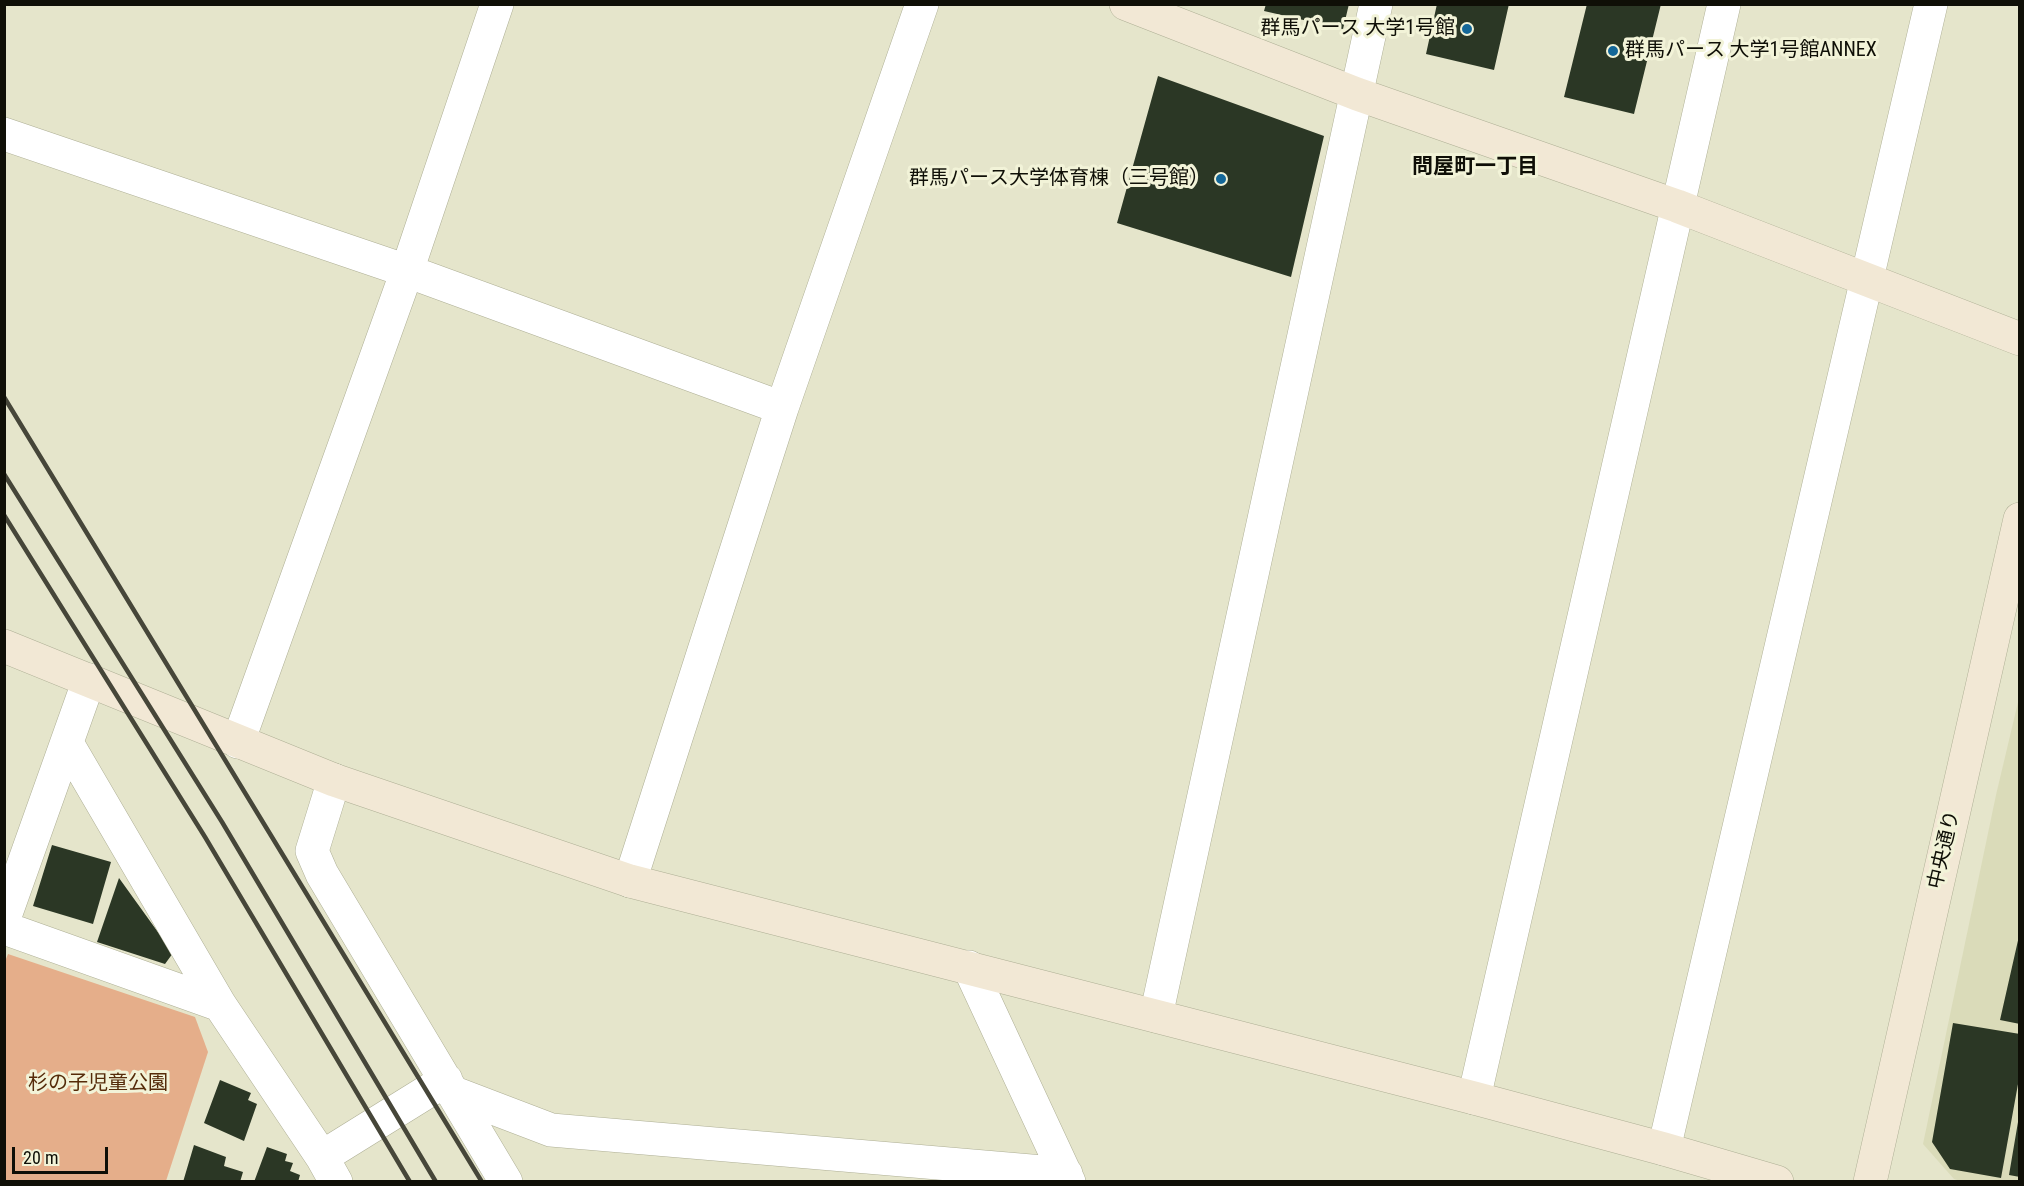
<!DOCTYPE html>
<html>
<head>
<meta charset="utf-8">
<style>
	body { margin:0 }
	#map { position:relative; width:2024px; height:1186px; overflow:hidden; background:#e5e5cb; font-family:"Roboto Condensed",sans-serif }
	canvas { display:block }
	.frame { position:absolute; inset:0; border:6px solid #0f0f07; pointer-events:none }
	.scale { position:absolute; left:12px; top:1147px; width:96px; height:27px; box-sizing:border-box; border:3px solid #0f0f07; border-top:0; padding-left:8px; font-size:18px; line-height:21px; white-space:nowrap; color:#0f0f07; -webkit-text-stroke:4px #f2f3d8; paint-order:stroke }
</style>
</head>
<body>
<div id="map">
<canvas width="2024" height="1186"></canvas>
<div class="frame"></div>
<div class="scale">20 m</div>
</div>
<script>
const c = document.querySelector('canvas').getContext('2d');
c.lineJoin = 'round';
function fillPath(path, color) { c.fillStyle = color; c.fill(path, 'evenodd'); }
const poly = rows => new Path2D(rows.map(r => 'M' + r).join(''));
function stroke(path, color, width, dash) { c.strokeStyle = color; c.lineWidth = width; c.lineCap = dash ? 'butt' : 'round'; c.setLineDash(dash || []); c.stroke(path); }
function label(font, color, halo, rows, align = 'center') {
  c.font = font + ' "Roboto Condensed","Noto Sans JP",sans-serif'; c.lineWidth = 6; c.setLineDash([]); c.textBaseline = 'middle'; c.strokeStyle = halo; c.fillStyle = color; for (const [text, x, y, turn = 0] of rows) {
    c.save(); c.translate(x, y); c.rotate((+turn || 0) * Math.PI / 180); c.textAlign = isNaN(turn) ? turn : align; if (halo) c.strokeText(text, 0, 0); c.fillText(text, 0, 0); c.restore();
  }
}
const built = poly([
	[2019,698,2019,1181,1963,1182,1954,1179,1923,1144,1996,795]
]);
const green = poly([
	[8,954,195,1017,208,1052,166,1181,5,1181,4,964]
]);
const building = poly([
	[1266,4,1349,4,1343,29,1264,11],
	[1437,4,1509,4,1494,70,1426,54],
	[1587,4,1661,4,1634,114,1564,97],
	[1158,76,1324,136,1291,277,1117,223],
	[52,845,111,862,93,924,33,906],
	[119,878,173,953,165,964,97,942],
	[2019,936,2020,936,2020,1024,2000,1020],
	[1953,1023,2020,1034,2020,1073,2001,1178,1950,1169,1932,1142],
	[220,1080,251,1093,248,1100,257,1104,244,1141,204,1123],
	[2018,1122,2020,1122,2020,1177,2009,1175],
	[194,1145,226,1157,224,1166,243,1172,240,1182,183,1182],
	[267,1147,287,1154,285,1161,293,1163,290,1171,300,1175,298,1182,254,1182]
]);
const street = poly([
	[4,134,407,271,782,408],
	[238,742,407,271,497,4],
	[67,743,220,1005,322,1157,336,1182],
	[334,780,312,851,322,874,506,1182],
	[630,881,782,408,922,4],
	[4,919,89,680],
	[4,928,220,1005],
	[969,967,1069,1182],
	[1156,1016,1376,4],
	[454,1093,551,1130,1066,1174],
	[1474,1098,1724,4],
	[1664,1149,1931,4],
	[322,1157,446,1080]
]);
const secondary = poly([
	[1126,4,1357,94,1677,206,2020,339],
	[4,646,334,780,630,881,1474,1098,1664,1149,1777,1182],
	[1870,1182,2020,519]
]);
const rail = poly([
	[4,397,482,1182],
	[4,474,222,822,436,1182],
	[4,515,205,837,410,1182]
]);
const markers = [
	[1467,29,6,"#146798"],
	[1613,51,6,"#146798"],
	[1221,179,6,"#146798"]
];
const poiNames = [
	["群馬パース 大学1号館",1455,29],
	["群馬パース 大学1号館ANNEX",1625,51,"left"],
	["群馬パース大学体育棟（三号館）",1209,179]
];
const streetNames = [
	["中央通り",1945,850,-77]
];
const parkNames = [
	["杉の子児童公園",98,1084]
];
const neighbourhoodNames = [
	["問屋町一丁目",1475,168]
];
fillPath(built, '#dadbb9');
fillPath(green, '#e5ae8a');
fillPath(building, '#2b3725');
stroke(street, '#aeaf95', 34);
stroke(secondary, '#aeaf95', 34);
stroke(street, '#fff', 33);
stroke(secondary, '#f2e8d5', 33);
stroke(rail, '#464639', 4.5);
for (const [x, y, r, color] of markers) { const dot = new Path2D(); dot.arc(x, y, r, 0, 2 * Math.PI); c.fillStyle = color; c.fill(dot); stroke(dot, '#f2f3d8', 2); }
label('20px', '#0f0f07', '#f2f3d8', poiNames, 'right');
label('20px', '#0f0f07', '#f2f3d8', streetNames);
label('20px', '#552b09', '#f2f3d8', parkNames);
label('bold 21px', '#0f0f07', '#f2f3d8', neighbourhoodNames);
</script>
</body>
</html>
